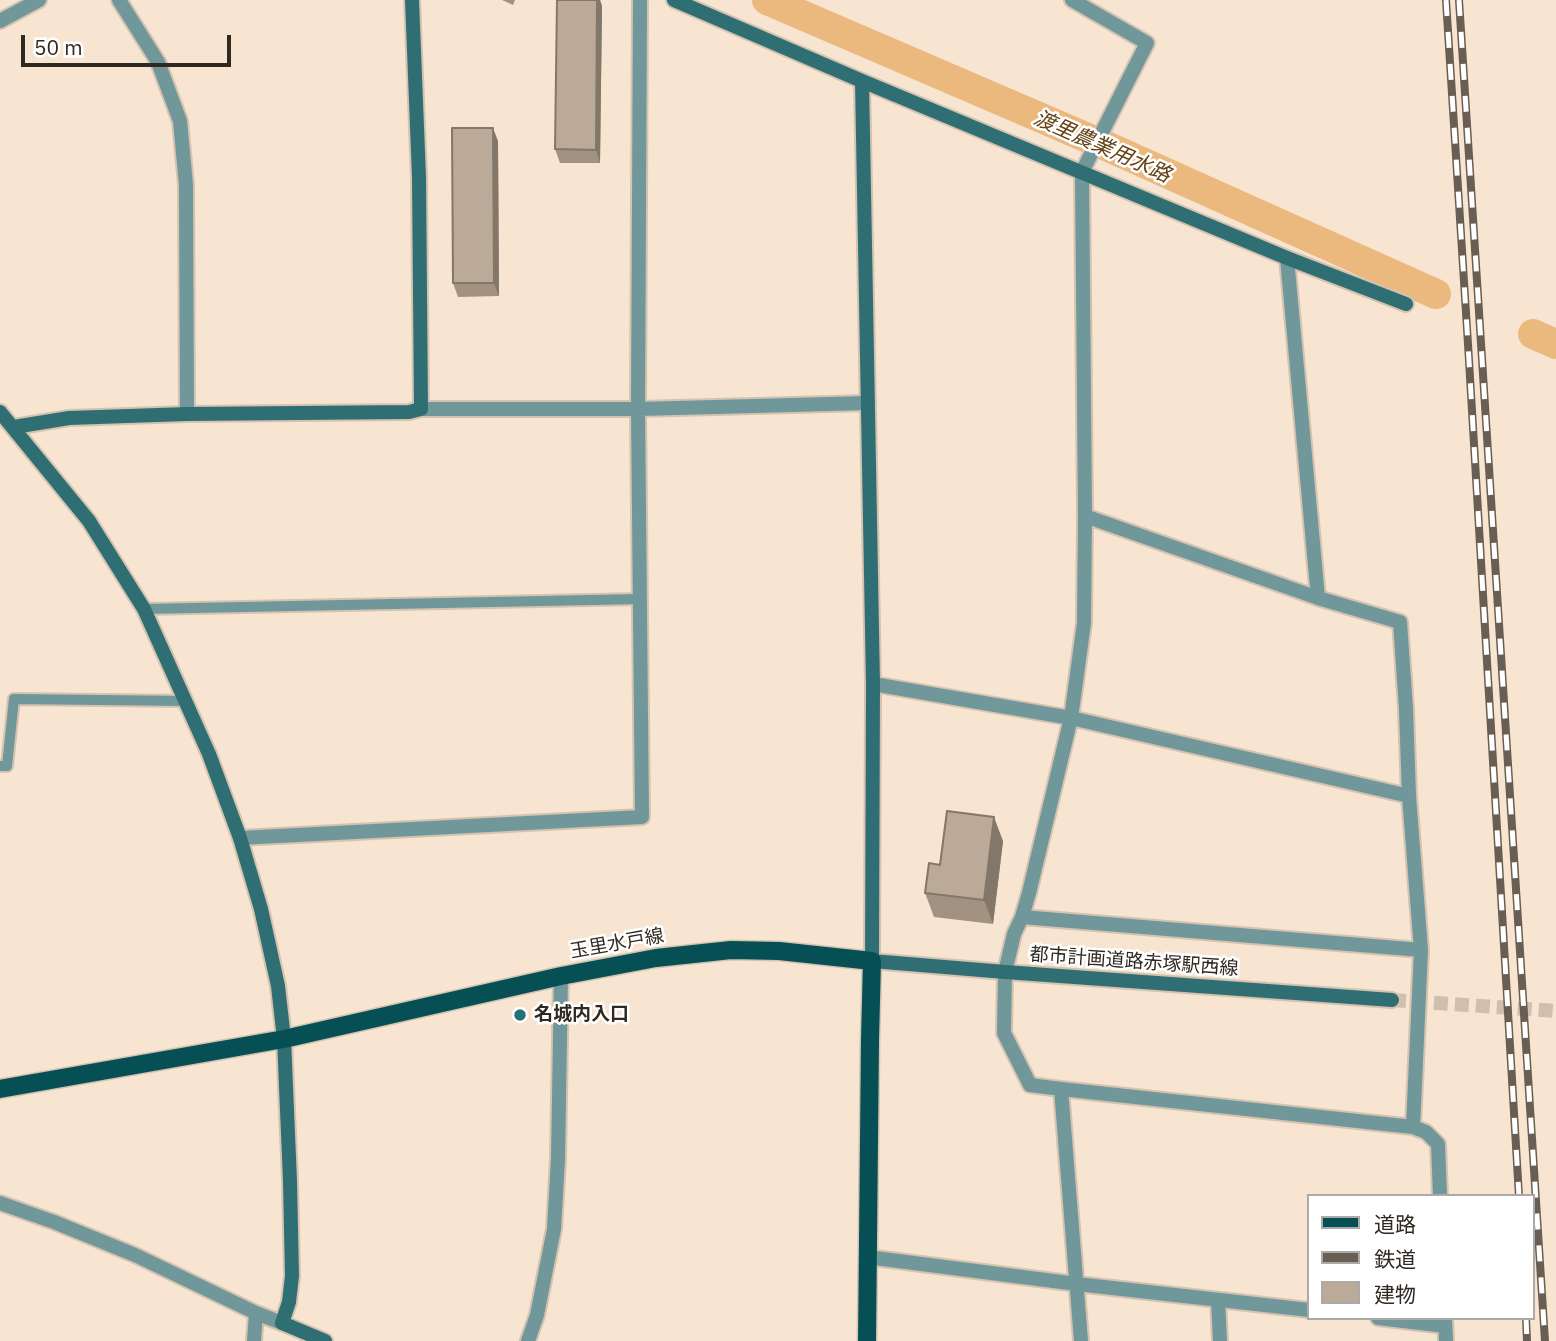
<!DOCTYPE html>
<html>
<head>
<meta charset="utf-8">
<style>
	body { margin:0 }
	#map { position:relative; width:1556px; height:1341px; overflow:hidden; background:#f8e5d1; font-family:"IBM Plex Sans","Noto Sans JP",sans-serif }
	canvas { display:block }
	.legend { position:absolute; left:1307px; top:1194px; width:228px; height:126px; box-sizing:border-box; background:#fff; border:2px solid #aca9a6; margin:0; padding:9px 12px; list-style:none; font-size:21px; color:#302921 }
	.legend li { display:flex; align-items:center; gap:14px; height:35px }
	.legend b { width:35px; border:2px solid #aca9a6 }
	.scale { position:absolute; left:21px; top:35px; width:210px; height:32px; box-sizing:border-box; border:4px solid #302921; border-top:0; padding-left:9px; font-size:21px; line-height:24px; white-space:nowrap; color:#302921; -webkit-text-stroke:5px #fff; paint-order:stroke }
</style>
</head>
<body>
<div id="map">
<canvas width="1556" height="1341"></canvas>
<ul class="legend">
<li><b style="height:9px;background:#065055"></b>道路</li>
<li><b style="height:9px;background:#695e53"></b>鉄道</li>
<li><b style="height:19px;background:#bbaa97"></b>建物</li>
</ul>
<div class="scale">50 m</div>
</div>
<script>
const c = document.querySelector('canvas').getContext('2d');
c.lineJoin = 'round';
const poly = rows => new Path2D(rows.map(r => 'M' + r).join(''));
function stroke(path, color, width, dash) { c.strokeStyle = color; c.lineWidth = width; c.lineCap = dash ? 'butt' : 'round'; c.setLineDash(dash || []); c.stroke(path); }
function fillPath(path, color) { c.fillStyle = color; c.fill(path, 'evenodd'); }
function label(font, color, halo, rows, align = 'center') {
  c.font = font + ' "IBM Plex Sans","Noto Sans JP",sans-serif'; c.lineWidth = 5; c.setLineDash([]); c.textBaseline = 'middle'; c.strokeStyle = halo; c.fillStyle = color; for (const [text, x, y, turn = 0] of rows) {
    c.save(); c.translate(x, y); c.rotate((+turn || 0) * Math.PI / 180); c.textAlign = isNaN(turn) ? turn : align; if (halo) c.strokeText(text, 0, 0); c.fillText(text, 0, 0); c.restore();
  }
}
const canal = poly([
	[767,0,1104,145,1436,294],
	[1533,334,1556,344]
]);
const secondaryTunnel = poly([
	[1392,1000,1556,1011]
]);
const lane = poly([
	[144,609,641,599],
	[0,766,7,766,14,699,186,701]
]);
const street = poly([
	[119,0,158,62,180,121,186,185,187,414],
	[1072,0,1147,43,1082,172,1085,516,1084,623,1071,718,1029,893,1022,917,1014,934,1005,972,1004,1033,1030,1085,1061,1089,1081,1341],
	[0,21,39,0],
	[1287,258,1318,598],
	[421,409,638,409,868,403],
	[1085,516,1318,598,1400,622,1406,709,1409,796,1421,950,1413,1127,1426,1132,1438,1144,1440,1196],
	[873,684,1071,718,1409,796],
	[240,838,642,817,638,409,640,0],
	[1022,917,1421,950],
	[1061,1089,1413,1127],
	[0,1203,54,1222,135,1255,256,1313,282,1323],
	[867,1257,1077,1284,1309,1310],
	[1218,1300,1220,1341],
	[1378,1318,1445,1326],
	[1445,1318,1446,1341],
	[254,1341,256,1313],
	[528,1341,537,1315,554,1229,558,1159,561,976]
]);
const secondary = poly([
	[674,0,862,81,1287,258,1406,304],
	[862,81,873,684,872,961,1005,972,1392,1000],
	[0,412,89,521,144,609,209,754,240,838,261,909,278,986,284,1039,290,1181,292,1276,289,1302,282,1323,325,1341],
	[14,427,69,418,187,414,409,412,421,409,419,177,412,0]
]);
const primary = poly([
	[0,1089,284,1039,561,976,656,958,731,950,779,951,872,961,870,1040,867,1341]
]);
const rail = poly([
	[1446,0,1468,344,1519,1196],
	[1459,0,1545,1341],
	[1526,1318,1527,1341]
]);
const wall = poly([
	[502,0,515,0,513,5],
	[557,0,600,0,602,6,600,163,560,163,555,149],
	[498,141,499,296,458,297,453,283],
	[1003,841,993,924,934,917,925,893,940,865]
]);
const shadedWall = poly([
	[597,0,600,0,602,6,600,163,596,150],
	[493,128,498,141,499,296,494,283],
	[994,817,1003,841,993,924,984,900]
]);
const building = poly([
	[557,0,597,0,596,150,555,149,557,0],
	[452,128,493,128,494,283,453,283,452,128],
	[947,811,994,817,984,900,925,893,929,863,940,865,947,811]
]);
const markers = [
	[520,1015,7,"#267176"]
];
const streetNames = [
	["玉里水戸線",617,944,-10],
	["都市計画道路赤塚駅西線",1134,962,4]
];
const poiNames = [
	["名城内入口",534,1015]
];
const waterNames = [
	["渡里農業用水路",1102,147,24]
];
stroke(canal, '#ebb87d', 30);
stroke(secondaryTunnel, '#d0bfae', 14, [14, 7]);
stroke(lane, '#d4c3b1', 14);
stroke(street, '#d4c3b1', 18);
stroke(secondary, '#d4c3b1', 18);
stroke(primary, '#d4c3b1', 21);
stroke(lane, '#709799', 10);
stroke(street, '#709799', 14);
stroke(secondary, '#2f6f74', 14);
stroke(primary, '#065055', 18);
stroke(rail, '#695e53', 8);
stroke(rail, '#fff', 5, [16]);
fillPath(wall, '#a19282');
fillPath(shadedWall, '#83776a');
fillPath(building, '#bbaa97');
stroke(building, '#83776a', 2);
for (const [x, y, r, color] of markers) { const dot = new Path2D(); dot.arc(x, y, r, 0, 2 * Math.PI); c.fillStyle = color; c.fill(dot); stroke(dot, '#fff', 2.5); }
label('19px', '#302921', '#fff', streetNames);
label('bold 19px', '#302921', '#fff', poiNames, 'left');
label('italic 21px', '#654316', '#fff', waterNames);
</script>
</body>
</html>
